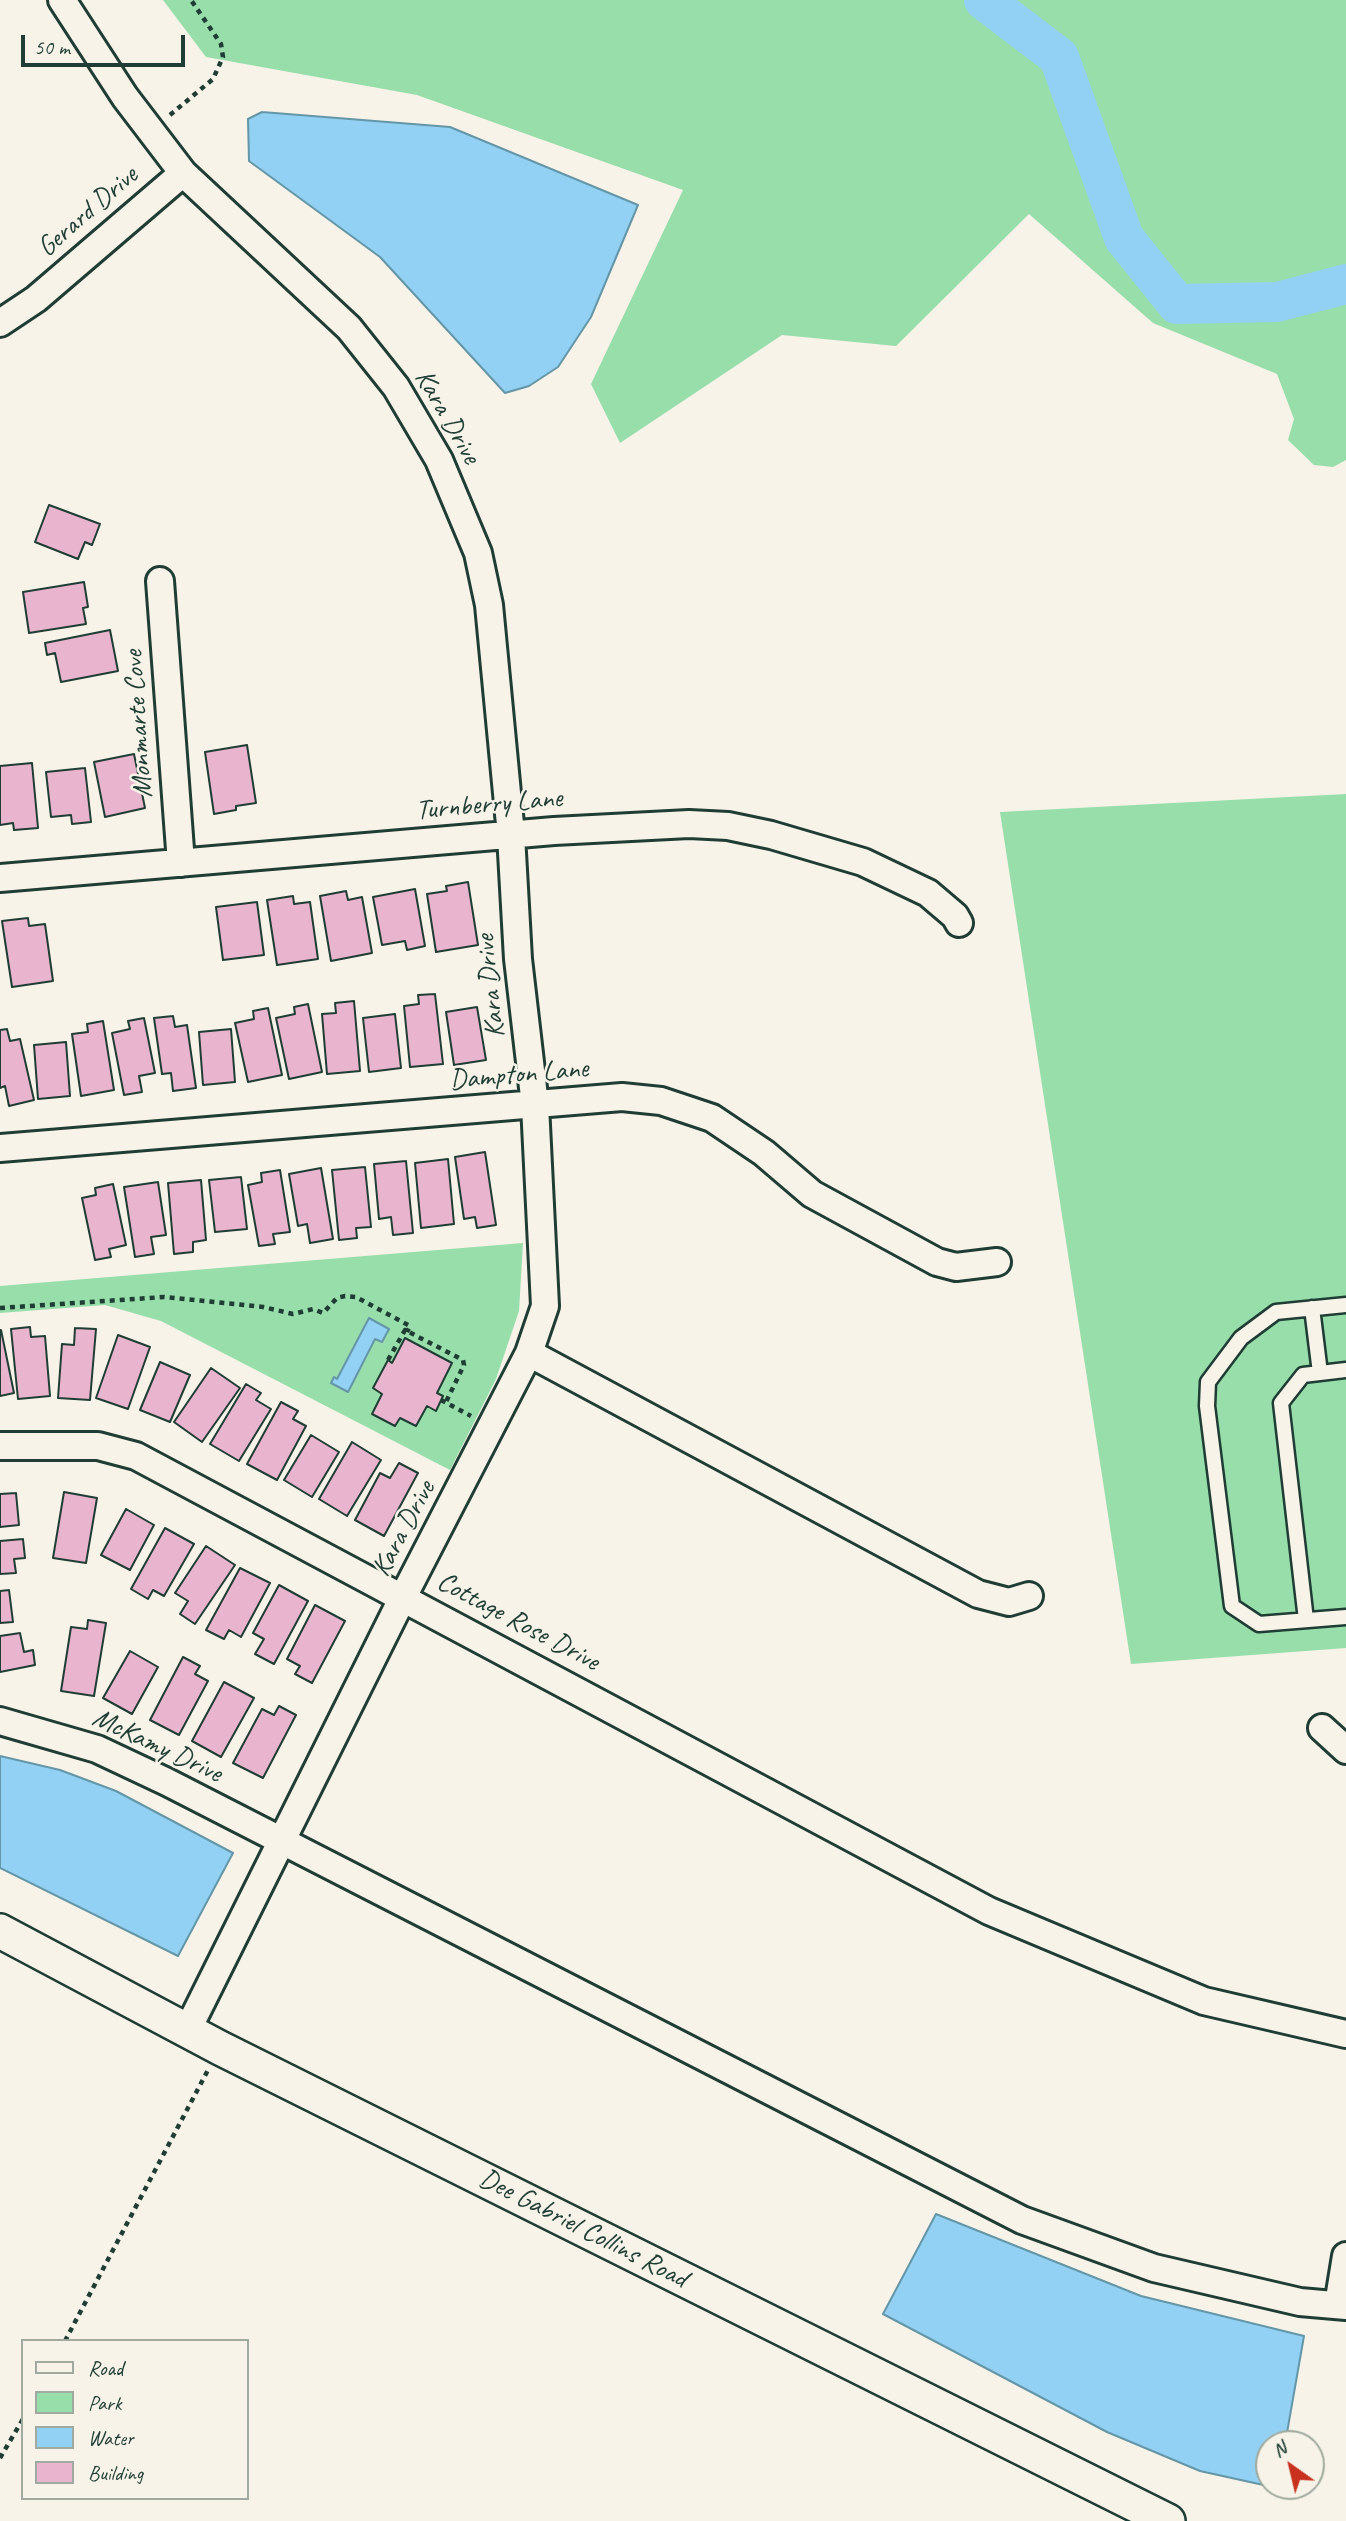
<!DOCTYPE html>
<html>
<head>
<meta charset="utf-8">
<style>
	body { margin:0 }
	#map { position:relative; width:1346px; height:2521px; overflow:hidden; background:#f7f3e8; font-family:Caveat,sans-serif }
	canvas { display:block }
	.legend { position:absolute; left:21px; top:2339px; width:228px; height:161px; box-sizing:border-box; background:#f7f3e8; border:2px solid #a1aaa0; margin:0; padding:9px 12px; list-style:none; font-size:21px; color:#1f3d34 }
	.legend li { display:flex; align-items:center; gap:14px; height:35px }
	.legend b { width:35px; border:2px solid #a1aaa0 }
	.north { position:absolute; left:1255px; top:2430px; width:70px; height:70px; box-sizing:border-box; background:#f7f3e8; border:2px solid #a1aaa0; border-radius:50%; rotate:326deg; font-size:19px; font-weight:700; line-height:28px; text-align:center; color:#1f3d34 }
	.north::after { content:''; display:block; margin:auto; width:24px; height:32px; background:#c8321e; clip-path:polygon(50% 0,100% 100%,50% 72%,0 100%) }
	.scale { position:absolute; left:21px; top:35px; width:164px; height:32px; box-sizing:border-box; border:4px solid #1f3d34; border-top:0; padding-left:9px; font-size:21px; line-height:24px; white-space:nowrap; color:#1f3d34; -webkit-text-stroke:5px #f7f3e8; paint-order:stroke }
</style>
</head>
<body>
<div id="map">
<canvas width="1346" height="2521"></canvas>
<ul class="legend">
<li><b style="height:9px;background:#f7f3e8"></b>Road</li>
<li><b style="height:19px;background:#98deab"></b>Park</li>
<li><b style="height:19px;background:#92d1f3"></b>Water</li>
<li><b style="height:19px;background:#e9b4ce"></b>Building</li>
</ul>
<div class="north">N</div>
<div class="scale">50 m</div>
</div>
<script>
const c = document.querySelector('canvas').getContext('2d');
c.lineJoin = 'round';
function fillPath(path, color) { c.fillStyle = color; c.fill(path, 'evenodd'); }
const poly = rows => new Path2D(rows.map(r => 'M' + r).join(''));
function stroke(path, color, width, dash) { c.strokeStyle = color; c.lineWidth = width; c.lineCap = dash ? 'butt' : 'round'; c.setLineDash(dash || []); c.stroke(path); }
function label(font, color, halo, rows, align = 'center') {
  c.font = font + ' Caveat,sans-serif'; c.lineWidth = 5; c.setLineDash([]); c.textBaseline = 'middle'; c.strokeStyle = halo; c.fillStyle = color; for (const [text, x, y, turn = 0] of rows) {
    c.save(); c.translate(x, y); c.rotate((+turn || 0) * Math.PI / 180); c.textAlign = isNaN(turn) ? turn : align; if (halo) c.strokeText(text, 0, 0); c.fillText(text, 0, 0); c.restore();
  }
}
const green = poly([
	[163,0,1346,0,1346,460,1333,467,1314,465,1288,440,1294,419,1277,374,1153,323,1029,214,896,346,782,335,620,443,591,384,683,190,417,95,206,57],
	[1346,794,1346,1648,1131,1664,1000,812],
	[523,1243,519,1311,496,1379,450,1470,161,1321,105,1305,0,1313,0,1286]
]);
const water = poly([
	[262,112,450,127,638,205,591,317,558,367,529,386,505,393,380,257,249,161,248,119,262,112],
	[369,1318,389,1329,382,1342,375,1339,348,1392,331,1383,334,1377,337,1379,369,1318],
	[0,1756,60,1770,116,1791,233,1853,178,1956,0,1868,0,1756],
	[936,2214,1141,2296,1304,2336,1285,2444,1269,2444,1269,2486,1277,2488,1200,2471,1107,2432,883,2314,936,2214]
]);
const river = poly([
	[984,0,1059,57,1124,238,1177,304,1277,302,1346,284]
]);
const building = poly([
	[49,505,100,524,92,545,85,542,78,559,35,542,49,505],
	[84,582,88,607,83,608,86,624,29,633,23,592,84,582],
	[110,630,118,671,61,682,55,653,47,655,45,643,110,630],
	[247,745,256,803,236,806,236,810,214,814,205,752,247,745],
	[134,754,145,808,105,817,94,762,134,754],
	[32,763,38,828,14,830,13,823,0,825,0,766,32,763],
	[85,768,91,822,72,824,71,815,51,817,46,772,85,768],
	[468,882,478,945,436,952,427,894,447,891,446,886,468,882],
	[415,889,425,946,407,950,405,941,382,945,373,897,415,889],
	[346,891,348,900,362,897,372,953,331,961,320,896,346,891],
	[293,896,294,904,310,902,318,959,277,965,267,900,293,896],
	[257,902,264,955,223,960,216,907,257,902],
	[28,918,29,926,45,924,53,981,12,987,2,921,28,918],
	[435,994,443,1064,410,1067,404,1006,419,1004,418,995,435,994],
	[354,1001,360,1071,327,1074,322,1014,336,1013,335,1003,354,1001],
	[308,1004,322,1072,289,1079,276,1018,295,1014,294,1007,308,1004],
	[477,1007,486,1060,454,1065,446,1012,477,1007],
	[268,1008,282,1075,248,1082,235,1023,254,1019,253,1011,268,1008],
	[395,1014,401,1068,369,1072,363,1018,395,1014],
	[173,1016,175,1027,187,1025,196,1088,173,1091,171,1073,162,1074,154,1018,173,1016],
	[144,1018,155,1073,139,1076,142,1092,124,1095,112,1033,130,1029,128,1021,144,1018],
	[103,1021,114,1090,81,1096,72,1034,88,1032,87,1024,103,1021],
	[7,1029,10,1041,20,1039,34,1100,9,1106,5,1086,0,1088,0,1030,7,1029],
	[231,1029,235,1082,203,1085,199,1032,231,1029],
	[66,1042,70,1096,38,1099,34,1045,66,1042],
	[485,1152,496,1225,477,1228,475,1217,464,1219,455,1157,485,1152],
	[448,1159,454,1224,421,1228,415,1163,448,1159],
	[406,1161,413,1233,393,1235,391,1217,379,1219,374,1164,406,1161],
	[365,1167,371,1227,356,1228,357,1238,339,1240,332,1170,365,1167],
	[321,1168,333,1239,310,1243,307,1224,298,1226,289,1174,321,1168],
	[280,1170,290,1232,273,1234,275,1244,259,1246,248,1185,262,1182,261,1173,280,1170],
	[241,1177,247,1229,215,1232,209,1180,241,1177],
	[201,1180,206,1240,193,1242,193,1252,174,1254,168,1183,201,1180],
	[158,1182,166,1235,151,1237,154,1254,135,1257,124,1187,158,1182],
	[113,1184,126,1245,109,1249,111,1257,95,1260,82,1198,96,1195,95,1188,113,1184],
	[30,1327,31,1337,45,1336,50,1396,18,1399,11,1329,30,1327],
	[75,1328,96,1329,90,1400,58,1398,62,1344,74,1345,75,1328],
	[1,1330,14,1393,0,1396,0,1330,1,1330],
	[118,1335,150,1347,128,1409,96,1398,118,1335],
	[405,1338,452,1363,437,1393,443,1396,436,1411,427,1406,416,1426,400,1418,395,1426,372,1414,382,1394,373,1388,388,1360,392,1363,405,1338],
	[160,1362,190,1375,170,1422,140,1410,160,1362],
	[211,1368,240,1388,202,1442,174,1422,211,1368],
	[246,1384,261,1393,256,1400,271,1409,239,1461,210,1444,246,1384],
	[281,1402,298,1411,293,1419,306,1426,277,1480,247,1464,281,1402],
	[311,1435,339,1452,312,1497,284,1480,311,1435],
	[352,1442,381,1460,347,1516,319,1499,352,1442],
	[399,1463,418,1473,384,1536,355,1520,380,1473,390,1478,399,1463],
	[64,1492,97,1498,86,1563,53,1558,64,1492],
	[16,1493,19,1525,0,1527,0,1494,16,1493],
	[126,1509,154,1525,130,1570,101,1555,126,1509],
	[165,1528,194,1544,164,1596,153,1590,148,1599,131,1589,165,1528],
	[23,1539,25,1558,14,1559,16,1573,0,1574,0,1541,23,1539],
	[206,1546,235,1565,195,1624,180,1614,188,1601,175,1593,206,1546],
	[240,1568,270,1583,241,1637,229,1630,224,1639,206,1630,240,1568],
	[279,1585,308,1601,274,1664,255,1654,264,1639,253,1633,279,1585],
	[9,1590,13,1622,0,1623,0,1591,9,1590],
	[315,1605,345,1621,312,1683,295,1674,300,1666,287,1659,315,1605],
	[88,1620,106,1623,94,1696,61,1691,71,1627,87,1629,88,1620],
	[20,1633,24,1652,33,1650,35,1665,0,1672,0,1636,20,1633],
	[130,1651,158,1667,132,1714,103,1698,130,1651],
	[183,1657,200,1666,195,1674,208,1681,179,1735,150,1720,183,1657],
	[224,1682,254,1698,221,1757,192,1741,224,1682],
	[279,1706,296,1715,263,1778,233,1763,262,1709,274,1715,279,1706]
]);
const path = poly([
	[170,115,213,79,223,57,221,44,191,0],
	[0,1308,164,1297,263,1307,293,1314,313,1309,323,1313,337,1298,345,1296,356,1297,410,1326,407,1332],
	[388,1360,405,1330,463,1360,464,1365,446,1402],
	[441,1400,471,1416],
	[65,2341,208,2070],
	[0,2458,23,2419]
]);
const service = poly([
	[1346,1305,1276,1312,1241,1338,1208,1382,1207,1406,1232,1606,1259,1624,1346,1617],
	[1312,1308,1320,1373],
	[1306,1620,1281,1403,1303,1375,1346,1370]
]);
const minor = poly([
	[62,0,125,97,183,173,349,328,396,387,439,460,478,553,489,605,511,835,518,959,535,1105,545,1306,529,1353,403,1597,188,2029],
	[0,323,36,299,183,173],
	[160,581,181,863],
	[0,878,554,831,689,824,728,826,771,835,863,862,928,893,955,916,959,923],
	[0,1148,622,1097,661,1101,712,1118,764,1153,812,1194,937,1262,956,1267,997,1262],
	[529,1353,978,1594,1009,1602,1029,1596],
	[0,1446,98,1446,136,1456,989,1911,1204,2001,1346,2034],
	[0,1721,97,1749,167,1782,1022,2220,1154,2268,1300,2302,1346,2306],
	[1322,1728,1346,1750],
	[1338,2305,1346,2256]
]);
const tertiary = poly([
	[0,1931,220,2048,1168,2521]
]);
const streetNames = [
	["Gerard Drive",88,212,-41],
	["Kara Drive",447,417,60],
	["Monmarte Cove",139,724,-94],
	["Turnberry Lane",489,805,-5],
	["Kara Drive",491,986,-96],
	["Dampton Lane",519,1075,-5],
	["Kara Drive",404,1529,-62],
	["Cottage Rose Drive",518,1622,28],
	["McKamy Drive",157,1746,25],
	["Dee Gabriel Collins Road",583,2229,27]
];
fillPath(green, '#98deab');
fillPath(water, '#92d1f3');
stroke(water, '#6496a7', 2);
stroke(river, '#92d1f3', 40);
fillPath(building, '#e9b4ce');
stroke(building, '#1f3d34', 2);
stroke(service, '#1f3d34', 19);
stroke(minor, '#1f3d34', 32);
stroke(tertiary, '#1f3d34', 38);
stroke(path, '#1f3d34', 4.5, [5, 5]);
stroke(service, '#f7f3e8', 14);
stroke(minor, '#f7f3e8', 26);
stroke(tertiary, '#f7f3e8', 33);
label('28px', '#1f3d34', '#f7f3e8', streetNames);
</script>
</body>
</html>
